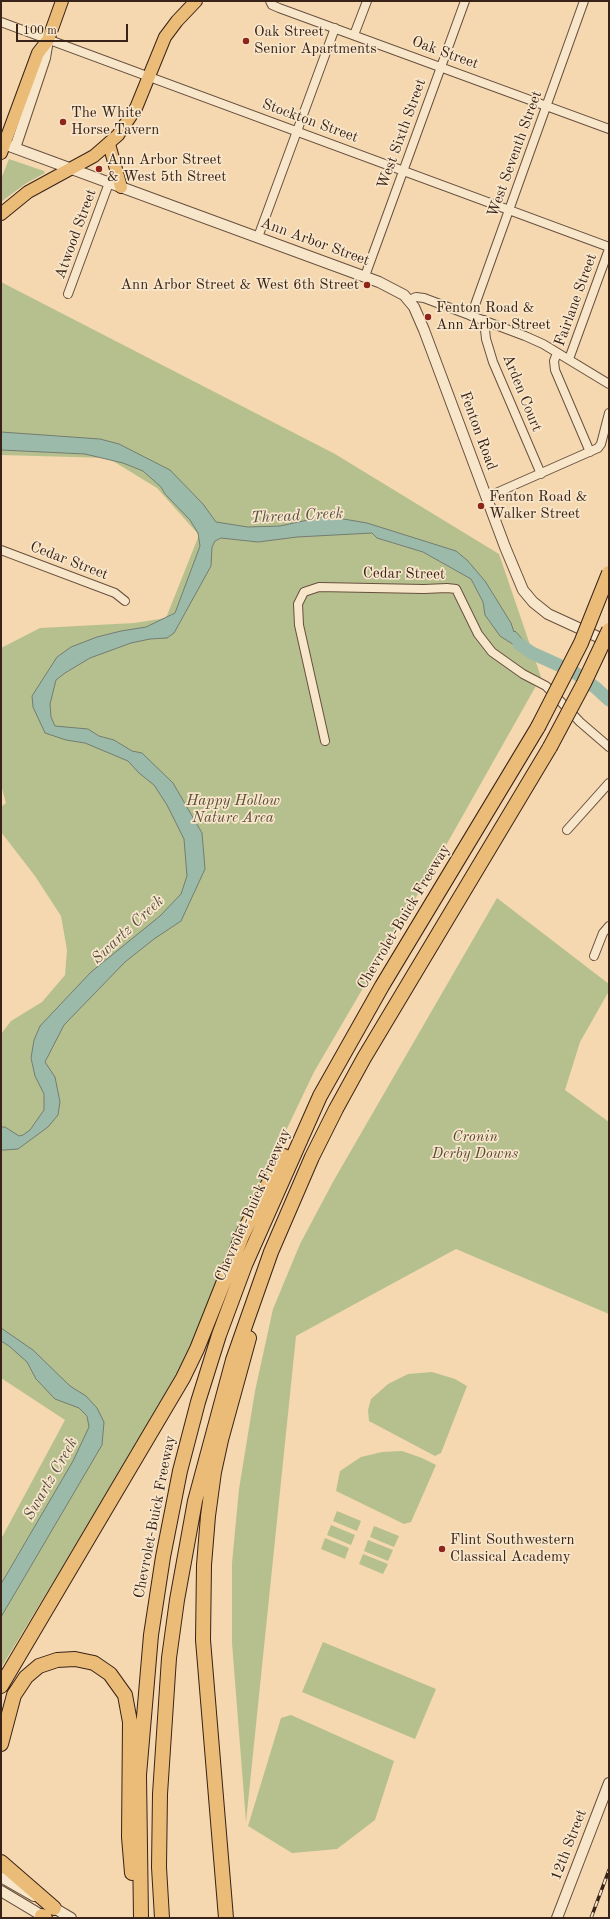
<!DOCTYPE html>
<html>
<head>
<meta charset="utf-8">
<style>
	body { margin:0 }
	#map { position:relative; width:610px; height:1919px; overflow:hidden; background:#f5d8af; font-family:"Old Standard TT",serif }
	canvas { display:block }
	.frame { position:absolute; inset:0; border:2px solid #392218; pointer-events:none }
	.scale { position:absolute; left:16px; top:24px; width:112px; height:18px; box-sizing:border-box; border:2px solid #392218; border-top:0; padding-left:5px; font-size:12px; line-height:14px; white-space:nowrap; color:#392218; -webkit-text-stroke:3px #f8e6cb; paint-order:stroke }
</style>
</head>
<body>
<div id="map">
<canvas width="610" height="1919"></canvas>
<div class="frame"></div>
<div class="scale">100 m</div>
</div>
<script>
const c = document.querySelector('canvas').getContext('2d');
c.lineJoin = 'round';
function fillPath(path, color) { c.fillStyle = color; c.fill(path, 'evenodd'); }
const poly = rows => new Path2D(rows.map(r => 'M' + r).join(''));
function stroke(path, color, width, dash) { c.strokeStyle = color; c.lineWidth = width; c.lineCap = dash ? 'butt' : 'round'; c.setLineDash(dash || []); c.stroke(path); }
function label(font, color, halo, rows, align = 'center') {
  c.font = font + ' "Old Standard TT",serif'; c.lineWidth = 3.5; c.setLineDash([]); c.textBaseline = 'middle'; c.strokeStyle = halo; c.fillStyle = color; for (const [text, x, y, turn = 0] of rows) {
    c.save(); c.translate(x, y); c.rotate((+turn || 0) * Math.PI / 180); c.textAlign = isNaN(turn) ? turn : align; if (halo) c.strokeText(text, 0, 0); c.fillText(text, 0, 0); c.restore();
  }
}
const green = poly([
	[9,159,44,171,45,173,25,184,1,202,1,179],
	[1,282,335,454,499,554,541,677,436,863,314,1072,238,1231,178,1376,1,1668,1,1539,65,1420,1,1378,1,1034,11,1021,42,1002,65,975,67,950,61,916,35,876,1,832,1,807,6,803,1,785,1,648,40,628,134,623,166,618,199,535,157,488,108,458,1,455],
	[497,898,609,984,609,991,580,1042,565,1090,609,1122,609,1314,456,1249,296,1336,246,1822,232,1643,232,1563,239,1489,255,1391,273,1309,300,1244,334,1180],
	[432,1372,455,1379,467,1386,441,1453,435,1456,369,1421,368,1410,371,1399,388,1384,408,1374],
	[402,1451,422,1458,436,1465,411,1522,404,1524,336,1491,340,1471,361,1457,382,1452],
	[337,1511,361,1521,357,1531,333,1521],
	[331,1525,355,1535,351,1545,327,1535],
	[374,1526,399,1536,394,1547,370,1537],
	[325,1538,349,1548,345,1559,321,1549],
	[368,1540,393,1550,388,1561,364,1551],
	[363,1554,388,1564,383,1574,359,1564],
	[323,1642,436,1689,415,1739,302,1692],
	[291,1715,394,1761,375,1820,337,1849,292,1853,248,1826,281,1718]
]);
const water = poly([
	[1,432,100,439,119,444,170,470,203,504,216,522,248,527,280,526,326,516,367,523,456,551,467,560,485,581,511,623,514,632,515,631,527,644,531,646,536,659,500,636,485,615,483,602,471,579,423,552,377,538,372,533,297,537,258,542,221,538,215,541,212,547,211,566,174,633,167,638,150,639,131,643,90,658,65,673,56,680,50,704,51,717,55,726,88,729,99,736,114,740,132,751,142,753,173,783,202,833,205,869,181,921,154,939,125,962,64,1025,45,1062,55,1077,60,1102,58,1115,48,1127,18,1149,4,1150,1,1150,1,1127,5,1127,19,1136,23,1135,30,1130,44,1110,44,1094,35,1076,31,1058,34,1040,40,1026,91,972,160,916,181,894,187,876,184,839,167,805,154,785,139,773,128,761,85,743,66,740,45,733,33,707,32,696,57,657,71,647,97,637,121,631,146,627,175,613,200,546,198,533,190,520,165,494,161,487,143,471,123,463,85,454,1,450,1,432],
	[1,1328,33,1350,70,1386,86,1396,97,1408,104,1422,102,1445,1,1617,1,1584,73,1461,89,1427,87,1416,79,1408,55,1399,36,1379,27,1362,9,1346,1,1341,1,1328]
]);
const river = poly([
	[519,644,532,653,574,672,596,688,609,700]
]);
const minor = poly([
	[270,1,272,5,279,8,609,129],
	[1,22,609,247],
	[354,35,367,1],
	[258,237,335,28],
	[365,276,465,1],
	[68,294,109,183],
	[409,300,416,297,424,298,525,336,543,344,609,384],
	[471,316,584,1],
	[484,320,486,339,493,362,541,474],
	[557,353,554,361,555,370,590,452],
	[569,359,609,249],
	[487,497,598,448,601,444,609,413],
	[1,550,115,593,125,601],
	[325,741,299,625,298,604,304,592,319,587,424,589,447,588,456,589,478,634,492,652,523,674,546,686,580,722,609,747],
	[567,830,609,783],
	[594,956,603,933,609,926]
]);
const tertiary = poly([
	[1,143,379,282,404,295,414,307,424,330,505,547,523,590,533,602,548,614,609,642],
	[15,148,45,58,48,40],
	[1,1877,34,1896],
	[1,1891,46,1918],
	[49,1905,71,1918],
	[557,1918,609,1783]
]);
const primary = poly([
	[109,144,121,187],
	[1,153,38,53,48,40,62,1],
	[1,214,28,192,94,156,118,135,136,108,165,37,177,21,196,1]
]);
const motorway = poly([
	[1,1686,183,1378,197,1349,242,1236,261,1197,284,1156],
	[1,1744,14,1695,26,1677,39,1666,57,1660,75,1659,94,1663,110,1674,125,1695,130,1722,129,1837,132,1873],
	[1,1862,54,1908],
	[42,1916,45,1918],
	[141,1918,139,1775,151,1635,163,1557,180,1471,198,1402,219,1335,245,1265,320,1096,382,986,538,727],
	[162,1918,159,1867,160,1794,169,1658,177,1600,195,1501,233,1360,271,1252,312,1157,336,1109,364,1058,550,747],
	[226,1918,203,1640,204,1565,208,1516,214,1472,221,1440,249,1338]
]);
const rail = poly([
	[591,1918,609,1870]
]);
const motorwayBridge = poly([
	[538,727,581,643,609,573],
	[550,747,584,683,609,630]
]);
const markers = [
	[246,41,4,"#8f2418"],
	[63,122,4,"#8f2418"],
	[99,169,4,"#8f2418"],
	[367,285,4,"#8f2418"],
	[428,317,4,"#8f2418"],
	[481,506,4,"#8f2418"],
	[442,1549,4,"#8f2418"]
];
const poiNames = [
	["Oak Street",254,32],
	["Senior Apartments",254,49],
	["The White",71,113],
	["Horse Tavern",71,130],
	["Ann Arbor Street",107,160],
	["& West 5th Street",107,177],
	["Ann Arbor Street & West 6th Street",359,285,"right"],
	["Fenton Road &",436,308],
	["Ann Arbor Street",436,325],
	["Fenton Road &",489,497],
	["Walker Street",489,514],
	["Flint Southwestern",450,1540],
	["Classical Academy",450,1557]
];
const streetNames = [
	["Oak Street",445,53,20],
	["Stockton Street",310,121,20],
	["West Sixth Street",402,134,-70],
	["West Seventh Street",515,154,-70],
	["Atwood Street",76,234,-70],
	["Ann Arbor Street",315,242,20],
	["Fairlane Street",576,300,-70],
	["Arden Court",522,393,68],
	["Fenton Road",478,431,70],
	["Cedar Street",69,561,21],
	["Cedar Street",404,574,1],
	["Chevrolet-Buick Freeway",404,917,-59],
	["Chevrolet-Buick Freeway",253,1205,-66],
	["Chevrolet-Buick Freeway",155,1517,-79],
	["12th Street",569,1845,-69]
];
const parkNames = [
	["Happy Hollow",233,801],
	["Nature Area",233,818],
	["Cronin",475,1137],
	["Derby Downs",475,1154]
];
const waterNames = [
	["Thread Creek",297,516,-3],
	["Swartz Creek",128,930,-43],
	["Swartz Creek",51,1479,-60]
];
fillPath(green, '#b6c08f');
fillPath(water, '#9cbaaa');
stroke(water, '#747d70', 1);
stroke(river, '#9cbaaa', 13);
stroke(minor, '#68503e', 10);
stroke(tertiary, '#68503e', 12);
stroke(primary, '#392218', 14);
stroke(motorway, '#392218', 16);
stroke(minor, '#f8e6cb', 8);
stroke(tertiary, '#f8e6cb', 10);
stroke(primary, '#eabc78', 12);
stroke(motorway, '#eabc78', 14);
stroke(rail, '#392218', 3.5);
stroke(rail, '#f8e6cb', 2, [6]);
stroke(motorwayBridge, '#392218', 16, []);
stroke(motorwayBridge, '#eabc78', 14);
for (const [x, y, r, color] of markers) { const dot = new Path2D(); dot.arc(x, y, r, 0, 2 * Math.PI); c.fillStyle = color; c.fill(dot); stroke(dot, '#f8e6cb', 1.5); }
label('15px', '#392218', '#f8e6cb', poiNames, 'left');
label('15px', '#392218', '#f8e6cb', streetNames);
label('italic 15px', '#584a36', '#f8e6cb', parkNames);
label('italic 16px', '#575044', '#f8e6cb', waterNames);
</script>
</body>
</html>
